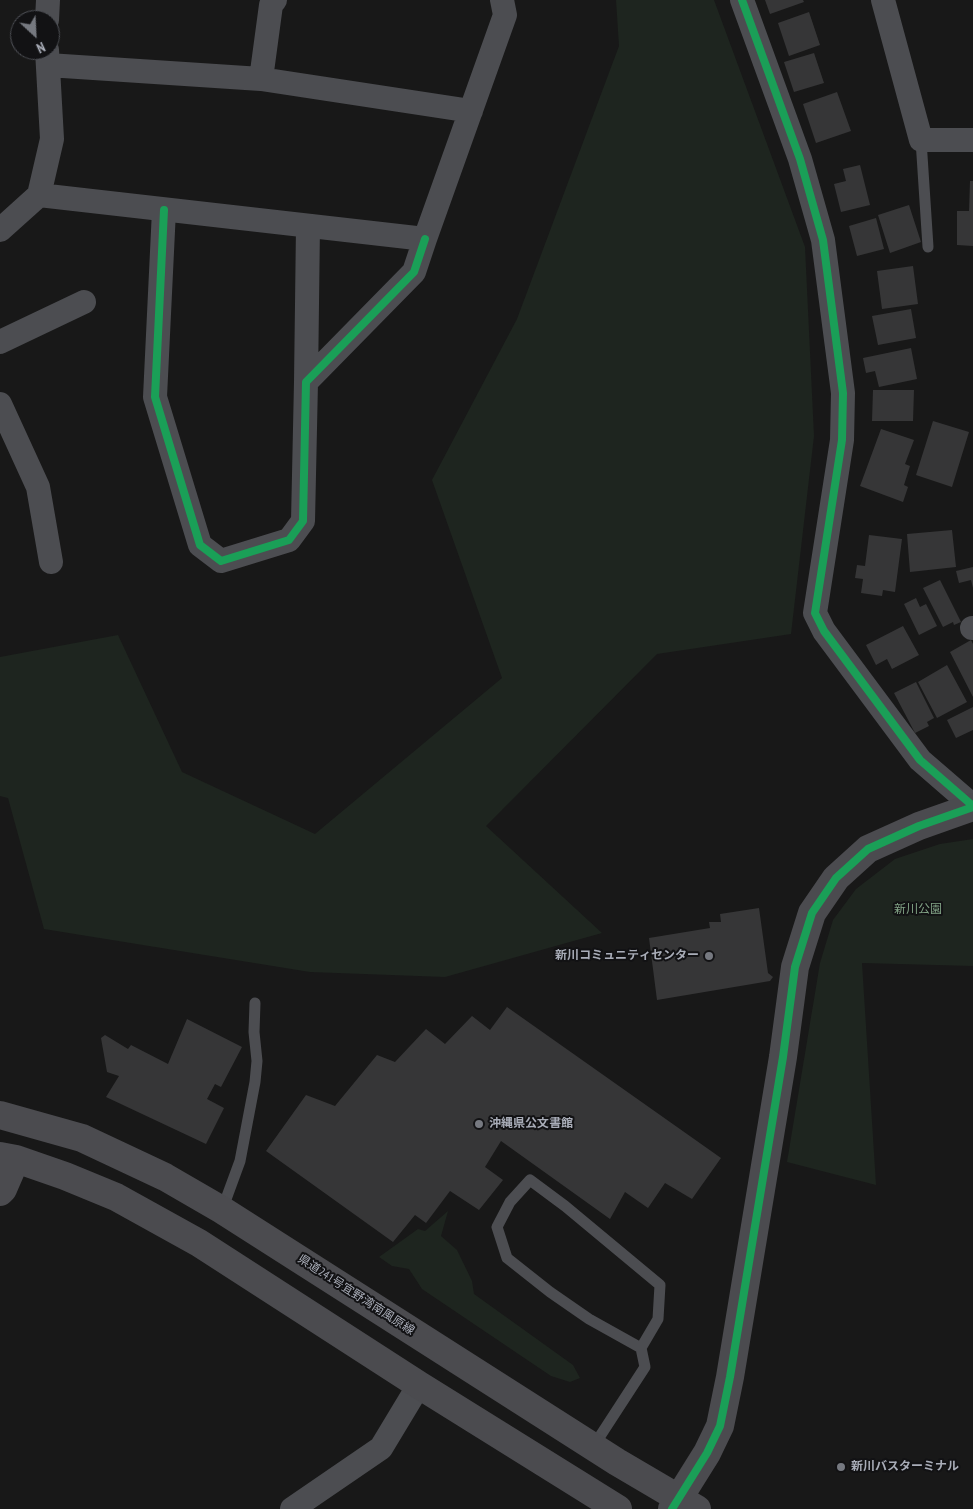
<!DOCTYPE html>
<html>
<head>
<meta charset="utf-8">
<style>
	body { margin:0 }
	#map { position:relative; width:973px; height:1509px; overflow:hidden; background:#181818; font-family:"PT Sans Narrow",sans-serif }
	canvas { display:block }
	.north { position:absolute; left:10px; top:10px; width:50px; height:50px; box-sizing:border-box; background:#121214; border:1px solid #4e5056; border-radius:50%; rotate:155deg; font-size:14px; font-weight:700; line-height:20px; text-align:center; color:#a9adb8 }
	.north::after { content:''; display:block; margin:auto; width:18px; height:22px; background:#767980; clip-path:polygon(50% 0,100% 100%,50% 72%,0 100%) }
</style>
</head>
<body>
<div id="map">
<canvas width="973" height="1509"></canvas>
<div class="north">N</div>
</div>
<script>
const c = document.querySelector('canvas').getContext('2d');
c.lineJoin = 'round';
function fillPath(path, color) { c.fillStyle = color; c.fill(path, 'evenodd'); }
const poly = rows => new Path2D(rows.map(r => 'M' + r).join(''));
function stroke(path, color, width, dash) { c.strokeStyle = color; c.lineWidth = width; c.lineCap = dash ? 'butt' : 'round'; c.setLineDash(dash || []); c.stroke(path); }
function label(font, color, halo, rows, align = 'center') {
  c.font = font + ' "PT Sans Narrow","Noto Sans JP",sans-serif'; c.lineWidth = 4; c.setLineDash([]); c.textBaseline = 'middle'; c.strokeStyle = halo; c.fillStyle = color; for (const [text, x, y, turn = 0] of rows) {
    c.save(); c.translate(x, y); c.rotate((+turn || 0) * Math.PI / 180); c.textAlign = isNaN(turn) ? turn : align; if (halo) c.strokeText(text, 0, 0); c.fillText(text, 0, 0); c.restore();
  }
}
const green = poly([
	[616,0,714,0,805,247,814,436,791,634,657,654,486,826,602,933,445,977,310,972,44,929,8,798,0,796,0,657,118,635,182,772,315,834,502,678,432,480,517,319,619,46],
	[973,839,973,966,862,963,876,1185,787,1162,820,963,833,920,856,889,895,859,940,844],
	[448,1211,441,1236,457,1250,472,1281,474,1294,573,1365,580,1378,570,1382,551,1376,422,1289,409,1269,392,1266,379,1257,418,1229,425,1231]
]);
const building = poly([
	[765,0,803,0,804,2,770,14],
	[809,12,820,45,789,56,778,23],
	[814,53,824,83,794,92,784,62],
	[837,92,851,131,816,143,803,104],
	[860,165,870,205,841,212,834,184,846,181,843,169],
	[970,181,973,181,973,246,957,245,957,211,969,211],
	[909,205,921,242,890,253,878,215],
	[876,218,884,249,857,256,849,226],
	[913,266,918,304,882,309,877,271],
	[911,309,916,338,878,345,872,316],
	[911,348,917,379,879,387,875,371,866,373,863,358],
	[873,390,914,390,913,421,872,421],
	[933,421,969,432,952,487,916,475],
	[881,429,914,440,905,464,910,466,904,485,908,487,903,502,860,486],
	[952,530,956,567,910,572,907,534],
	[869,535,902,539,895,592,883,590,882,596,861,593,863,579,855,578,857,565,865,566],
	[973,567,973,588,971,580,959,583,956,571],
	[940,580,961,622,954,625,953,622,943,627,923,588],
	[916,598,920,607,926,604,937,626,919,635,904,604],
	[903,626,919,655,892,669,887,659,876,665,866,645],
	[971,640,973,644,973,697,950,652],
	[947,665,967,702,937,718,918,682],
	[916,682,934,718,927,722,929,726,915,733,894,693],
	[973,707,973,730,956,738,947,720],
	[759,908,768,973,773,977,770,981,657,1000,649,938,710,928,709,922,721,922,720,914],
	[507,1007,721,1158,692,1199,665,1183,648,1208,625,1192,610,1219,501,1141,485,1167,503,1180,479,1210,450,1191,426,1223,415,1215,393,1242,266,1151,306,1095,335,1106,377,1055,395,1062,426,1029,445,1044,472,1016,490,1030],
	[187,1019,242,1047,221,1087,215,1084,207,1099,224,1108,206,1144,106,1097,119,1076,107,1072,101,1038,105,1035,128,1049,131,1045,168,1064]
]);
const lane = poly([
	[921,140,928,247],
	[222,1210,240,1161,255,1082,257,1061,254,1032,255,1003],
	[593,1447,645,1367,641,1348,589,1319,550,1292,507,1258,497,1227,510,1202,530,1180,565,1206,660,1285,658,1319,641,1348]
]);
const street = poly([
	[742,0,800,159,823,240,843,393,842,440,815,613,824,631,920,760,973,806],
	[883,0,921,140,973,140],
	[47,20,48,0],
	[48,65,261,79,471,111],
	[261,79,271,5,275,0],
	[39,195,425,239,505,15,502,0],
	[164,210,155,397,200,545,221,561,289,540,303,521,306,382,414,272,425,239],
	[0,230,39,195,52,139,47,50],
	[0,342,84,302],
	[306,382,308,226],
	[0,404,38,487,51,562],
	[972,628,973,628],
	[292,1509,381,1448,419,1385]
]);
const secondary = poly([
	[0,1115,82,1138,165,1177,222,1210,617,1462,697,1509],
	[0,1156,16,1159,65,1176,116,1197,199,1243,419,1385,618,1509],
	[0,1192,3,1189,16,1159],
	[672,1509,707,1453,720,1426,730,1377,783,1057,795,967,812,913,836,878,868,849,919,826,973,807]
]);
const cycleway = poly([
	[742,0,800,159,823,240,843,393,842,440,815,613,824,631,920,760,973,806],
	[164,210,155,397,200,545,221,561,289,540,303,521,306,382,414,272,425,239],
	[672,1509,707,1453,720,1426,730,1377,783,1057,795,967,812,913,836,878,868,849,919,826,973,807]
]);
const markers = [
	[709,956,5,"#767980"],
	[479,1124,5,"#767980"],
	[841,1467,5,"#767980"]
];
const parkNames = [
	["新川公園",918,910]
];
const poiNames = [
	["新川コミュニティセンター",699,956,"right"],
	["沖縄県公文書館",489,1124],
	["新川バスターミナル",851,1467]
];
const streetNames = [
	["県道241号宜野湾南風原線",356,1295,33]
];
fillPath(green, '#1e251f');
fillPath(building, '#363637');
stroke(lane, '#4c4d51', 11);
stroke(street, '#4c4d51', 24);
stroke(secondary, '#4b4b4f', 28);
stroke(cycleway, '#1a9f57', 8);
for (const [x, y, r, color] of markers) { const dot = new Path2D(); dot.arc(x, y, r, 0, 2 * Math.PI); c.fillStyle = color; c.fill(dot); stroke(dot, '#121214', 2); }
label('12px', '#81a285', '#121214', parkNames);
label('bold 12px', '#a9adb8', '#121214', poiNames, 'left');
label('12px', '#a9adb8', '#121214', streetNames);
</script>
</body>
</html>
